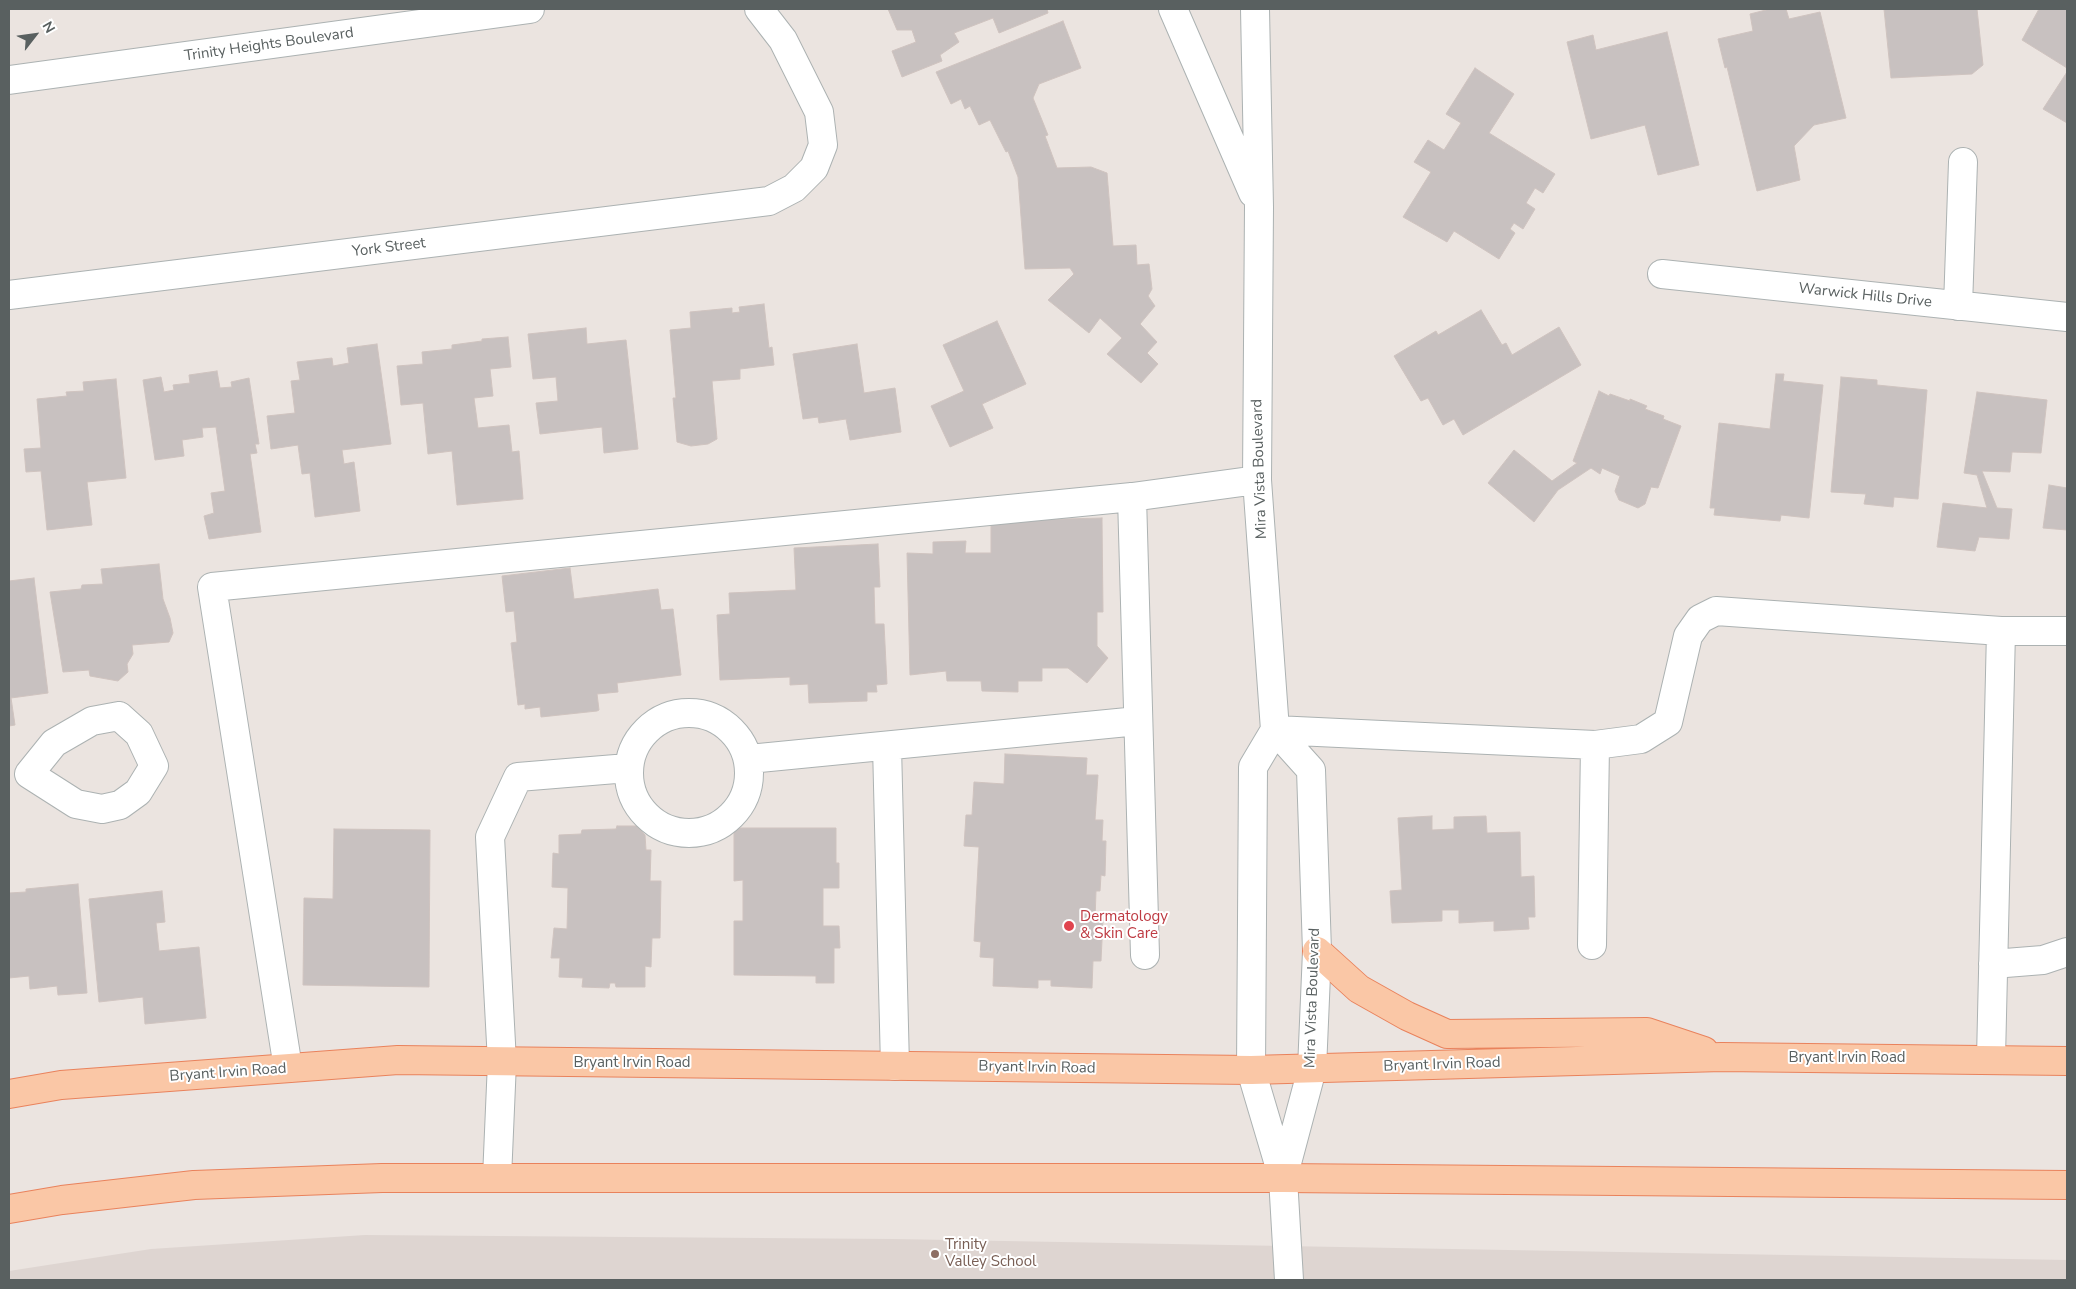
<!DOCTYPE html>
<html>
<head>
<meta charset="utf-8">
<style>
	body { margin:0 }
	#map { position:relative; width:2076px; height:1289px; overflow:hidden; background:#ebe4e0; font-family:"Nunito Sans",sans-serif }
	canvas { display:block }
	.frame { position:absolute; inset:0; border:10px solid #596060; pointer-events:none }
	.north { position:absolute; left:10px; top:10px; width:50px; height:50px; -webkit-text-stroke:4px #fff; paint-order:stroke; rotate:60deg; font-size:14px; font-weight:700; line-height:20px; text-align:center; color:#596060 }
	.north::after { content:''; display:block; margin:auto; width:18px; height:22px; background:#596060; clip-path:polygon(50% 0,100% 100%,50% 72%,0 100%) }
</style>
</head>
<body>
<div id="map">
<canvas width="2076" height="1289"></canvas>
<div class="frame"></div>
<div class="north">N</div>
</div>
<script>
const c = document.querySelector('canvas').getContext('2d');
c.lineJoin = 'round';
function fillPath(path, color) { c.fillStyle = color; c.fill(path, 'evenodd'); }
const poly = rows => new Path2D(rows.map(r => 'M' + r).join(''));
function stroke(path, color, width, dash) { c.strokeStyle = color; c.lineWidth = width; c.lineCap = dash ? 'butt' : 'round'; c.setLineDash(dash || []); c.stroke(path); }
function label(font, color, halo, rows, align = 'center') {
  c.font = font + ' "Nunito Sans",sans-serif'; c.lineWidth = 4; c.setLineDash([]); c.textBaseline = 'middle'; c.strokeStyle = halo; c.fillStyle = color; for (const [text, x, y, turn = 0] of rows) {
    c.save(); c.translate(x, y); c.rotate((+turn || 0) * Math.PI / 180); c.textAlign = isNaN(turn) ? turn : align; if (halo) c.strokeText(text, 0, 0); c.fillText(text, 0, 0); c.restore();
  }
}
const education = poly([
	[365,1235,893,1239,2067,1260,2067,1280,9,1280,9,1271,151,1249]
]);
const building = poly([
	[888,9,1047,9,1048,13,999,33,993,18,954,33,959,42,940,55,942,61,902,77,892,51,916,42,912,30,897,30,888,9],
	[1770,9,1786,9,1789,19,1820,12,1846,118,1814,125,1794,146,1800,180,1757,191,1727,67,1725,68,1718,39,1753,31,1750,14,1770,9],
	[1884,9,1977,9,1983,65,1972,74,1891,78,1884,9],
	[2039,9,2067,9,2067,68,2022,40,2039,9],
	[1063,21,1081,68,1039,84,1033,98,1048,135,1045,136,1057,168,1091,167,1107,173,1113,246,1136,245,1137,265,1149,264,1152,289,1148,296,1155,306,1140,324,1157,342,1147,353,1158,364,1141,383,1107,354,1122,338,1100,318,1089,333,1048,300,1074,274,1070,268,1025,269,1018,177,1008,151,1006,152,990,120,979,125,970,106,965,109,961,99,951,104,936,72,1063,21],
	[1667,32,1699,165,1658,175,1645,125,1591,139,1567,42,1593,35,1596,50,1667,32],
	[1475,68,1514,94,1489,133,1555,174,1543,193,1535,188,1526,203,1535,209,1523,229,1514,223,1510,229,1515,233,1499,259,1454,231,1447,242,1403,217,1431,172,1414,162,1428,140,1444,150,1461,123,1446,114,1475,68],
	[2067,72,2067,123,2043,109,2067,72],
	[764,304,769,348,772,347,774,365,740,369,740,379,712,381,717,439,708,444,691,446,677,442,673,398,676,398,670,330,691,328,690,312,732,308,732,313,740,312,739,307,764,304],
	[1481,310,1502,345,1506,343,1512,355,1559,327,1581,365,1463,435,1454,419,1443,425,1428,398,1421,401,1394,356,1436,331,1438,335,1481,310],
	[997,321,1026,384,982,404,993,428,950,447,931,406,964,391,943,345,997,321],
	[586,328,587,344,626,340,638,449,604,453,602,427,540,434,536,403,558,401,556,377,533,379,528,334,586,328],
	[508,337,511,367,490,369,493,396,474,398,478,428,509,425,512,452,519,451,523,499,457,505,452,451,428,454,423,403,401,405,397,366,423,364,422,352,452,349,452,345,482,341,482,339,508,337],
	[377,344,391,444,342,450,344,464,354,462,360,511,315,517,310,473,302,474,298,445,271,449,267,416,295,413,291,381,300,380,297,362,332,358,333,366,349,363,347,348,377,344],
	[857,344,864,393,895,388,901,432,850,440,846,419,819,423,818,417,803,419,793,354,857,344],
	[217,371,220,388,232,387,231,382,249,378,259,444,255,444,257,453,250,454,261,532,209,539,204,516,214,513,211,493,225,491,216,427,202,428,203,437,182,440,184,456,155,460,143,380,161,377,164,392,174,390,173,385,190,383,189,375,217,371],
	[1776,374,1784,374,1783,381,1823,385,1809,518,1781,515,1780,521,1714,515,1715,508,1710,508,1719,423,1770,429,1776,374],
	[1841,377,1877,380,1877,385,1927,390,1918,499,1894,497,1893,507,1864,504,1866,494,1831,492,1841,377],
	[116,379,126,478,87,482,92,525,47,530,41,471,26,472,24,449,41,448,37,399,67,396,66,392,84,391,83,382,116,379],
	[1599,391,1609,396,1610,394,1630,401,1630,399,1647,406,1645,409,1664,416,1663,419,1681,426,1658,488,1651,487,1645,504,1638,508,1619,500,1615,491,1620,476,1602,468,1600,474,1591,468,1558,490,1534,522,1488,483,1514,450,1552,481,1577,463,1573,461,1599,391],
	[1977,392,2047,400,2041,453,2012,452,2010,472,1982,471,1997,508,2012,509,2009,539,1979,537,1975,551,1937,547,1943,503,1987,508,1977,475,1964,473,1977,392],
	[2049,485,2067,488,2067,530,2043,528,2049,485],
	[1102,518,1103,612,1097,612,1097,646,1108,658,1087,683,1068,668,1042,668,1042,681,1018,681,1018,692,982,691,981,681,947,681,946,671,910,675,907,553,933,554,933,542,966,541,965,553,991,553,991,521,1102,518],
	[878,544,880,587,874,587,875,624,884,624,887,684,876,685,877,692,867,692,867,701,809,703,808,684,790,685,790,677,720,680,717,615,730,614,729,593,796,590,794,548,878,544],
	[159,564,163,599,170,618,173,633,169,642,132,645,133,654,127,664,128,672,118,681,90,676,89,670,63,672,50,592,81,589,82,585,103,584,101,569,159,564],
	[570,568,574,599,658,589,661,610,673,609,681,675,617,683,618,692,597,694,599,710,597,711,541,717,540,707,525,709,525,704,518,705,511,643,517,642,514,611,506,612,502,576,570,568],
	[34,578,48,693,11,698,15,725,9,726,9,581,34,578],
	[1005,754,1087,758,1086,775,1098,775,1095,820,1103,820,1102,841,1106,841,1105,876,1101,875,1100,891,1096,891,1095,920,1103,920,1101,961,1093,961,1092,988,1051,986,1051,980,1038,980,1038,988,993,986,994,958,980,957,981,942,974,941,979,847,964,846,966,815,972,815,974,782,1004,784,1005,754],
	[1432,816,1432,830,1454,829,1454,817,1486,816,1487,833,1520,832,1521,877,1534,876,1535,917,1528,917,1529,929,1494,931,1494,921,1459,923,1459,910,1442,910,1442,921,1392,923,1390,891,1402,890,1398,818,1432,816],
	[617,826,636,826,645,835,646,850,651,850,650,881,661,881,660,938,652,938,651,967,645,966,645,987,616,987,615,983,610,983,609,988,582,987,583,978,559,977,560,958,551,958,554,928,567,929,568,888,552,887,553,853,559,854,559,835,581,834,582,830,616,829,617,826],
	[734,828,836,828,836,863,839,863,839,888,823,888,823,926,839,926,840,948,834,948,834,983,816,983,816,976,734,975,734,921,743,921,743,880,734,881,734,828],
	[334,829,430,830,429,987,303,985,304,898,333,899,334,829],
	[78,884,87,993,58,995,57,986,30,989,29,976,9,978,9,893,26,892,26,889,78,884],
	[162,891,165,922,156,923,159,951,199,947,206,1018,145,1024,143,997,99,1002,89,899,162,891]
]);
const minor = poly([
	[1173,9,1253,193],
	[1255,9,1259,207,1257,480,1275,730,1253,767,1251,1070,1283,1178,1289,1280],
	[9,80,530,9],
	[1662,274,2067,317],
	[9,295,769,201,794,188,814,168,823,145,819,112,783,40,759,9],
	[1958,306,1963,162],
	[1132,497,1145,955],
	[2001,631,2067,631],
	'629 773a60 60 0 1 1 120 0a60 60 0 1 1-120 0Z',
	[119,716,139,734,154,766,138,792,120,805,102,809,76,804,29,774,54,743,92,721,119,716],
	[1275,730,1595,745,1592,945],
	[1275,730,1311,770,1317,951,1312,1069,1283,1178],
	[1595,745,1641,739,1668,722,1688,636,1700,619,1716,611,2001,631,1991,1058],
	[887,746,895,1066],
	[749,759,1138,721],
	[1993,964,2043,960,2067,952],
	[288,1068,212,587,1132,497,1257,480],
	[497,1178,502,1062,490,837,518,777,628,768]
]);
const major = poly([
	[1317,951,1359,989,1407,1016,1447,1034,1647,1032,1704,1051],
	[9,1094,61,1085,398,1060,1251,1070,1722,1057,2067,1061],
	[9,1209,62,1200,194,1185,382,1178,1283,1178,2067,1185]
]);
const markers = [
	[1069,926,6,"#e0444e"],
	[935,1254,5,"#8d6e63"]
];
const streetNames = [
	["Trinity Heights Boulevard",269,45,-8],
	["York Street",389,248,-7],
	["Warwick Hills Drive",1865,296,6],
	["Mira Vista Boulevard",1260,469,-92],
	["Mira Vista Boulevard",1313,998,-88],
	["Bryant Irvin Road",1847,1058],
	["Bryant Irvin Road",632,1063],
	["Bryant Irvin Road",1442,1065,-2],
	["Bryant Irvin Road",1037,1068,1],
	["Bryant Irvin Road",228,1073,-4]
];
const healthNames = [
	["Dermatology",1080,917],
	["& Skin Care",1080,934]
];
const educationNames = [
	["Trinity",945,1245],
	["Valley School",945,1262]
];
fillPath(education, '#ded5d1');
fillPath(building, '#c8c1c0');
stroke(building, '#cfc3bf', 1);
stroke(minor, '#acb2b2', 30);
stroke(major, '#e9825c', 30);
stroke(minor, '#fff', 28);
stroke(major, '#fac7a6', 28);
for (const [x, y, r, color] of markers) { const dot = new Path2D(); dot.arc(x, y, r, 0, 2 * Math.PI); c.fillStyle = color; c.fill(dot); stroke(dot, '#fff', 2); }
label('15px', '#596060', '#fff', streetNames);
label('15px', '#be3a42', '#fff', healthNames, 'left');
label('15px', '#785e54', '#fff', educationNames, 'left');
</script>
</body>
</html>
